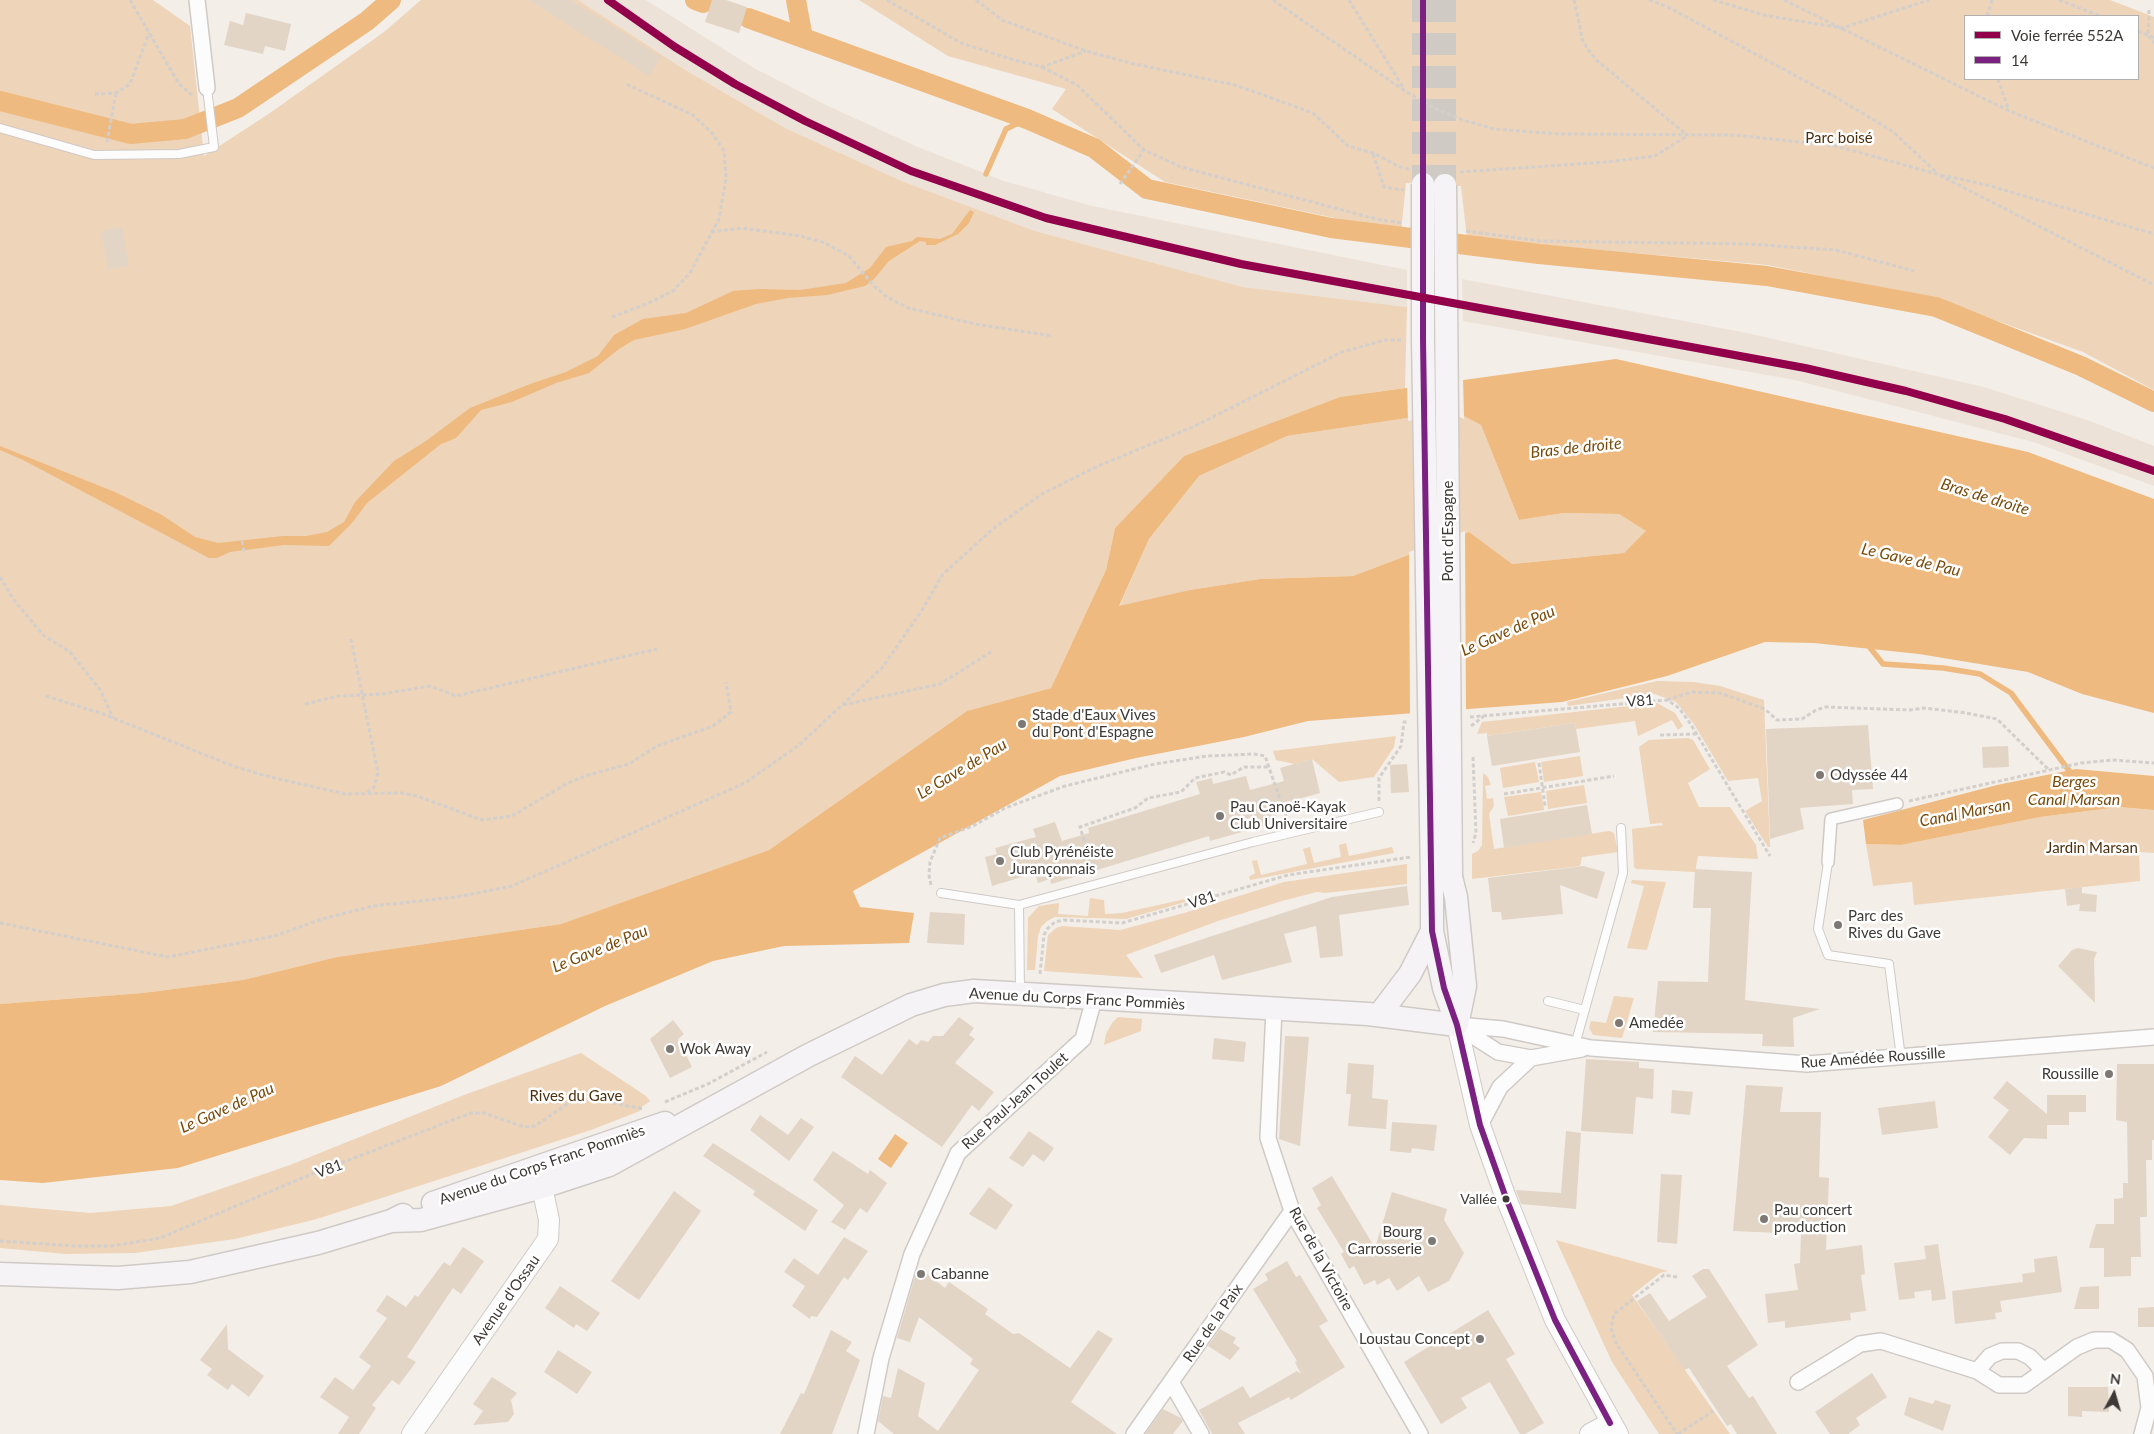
<!DOCTYPE html>
<html>
<head>
<meta charset="utf-8">
<style>
	body { margin:0 }
	#map { position:relative; width:2154px; height:1434px; overflow:hidden; background:#f4eee8; font-family:Lato,sans-serif }
	canvas { display:block }
	.legend { position:absolute; left:1964px; top:15px; width:175px; height:65px; box-sizing:border-box; background:#fff; border:1px solid #b1b0af; margin:0; padding:6px 9px; list-style:none; font-size:15px; color:#3d3936 }
	.legend li { display:flex; align-items:center; gap:10px; height:25px }
	.legend b { width:25px; border:1px solid #b1b0af }
	.north { position:absolute; left:2089px; top:1369px; width:50px; height:50px; -webkit-text-stroke:4px #fff; paint-order:stroke; rotate:6deg; font-size:14px; font-weight:700; line-height:20px; text-align:center; color:#3d3936 }
	.north::after { content:''; display:block; margin:auto; width:18px; height:22px; background:#3d3936; clip-path:polygon(50% 0,100% 100%,50% 72%,0 100%) }
</style>
</head>
<body>
<div id="map">
<canvas width="2154" height="1434"></canvas>
<ul class="legend">
<li><b style="height:6px;background:#92004c"></b>Voie ferrée 552A</li>
<li><b style="height:6px;background:#7a2182"></b>14</li>
</ul>
<div class="north">N</div>
</div>
<script>
const c = document.querySelector('canvas').getContext('2d');
c.lineJoin = 'round';
function fillPath(path, color) { c.fillStyle = color; c.fill(path, 'evenodd'); }
const poly = rows => new Path2D(rows.map(r => 'M' + r).join(''));
function stroke(path, color, width, dash) { c.strokeStyle = color; c.lineWidth = width; c.lineCap = dash ? 'butt' : 'round'; c.setLineDash(dash || []); c.stroke(path); }
function label(font, color, halo, rows, align = 'center') {
  c.font = font + ' Lato,sans-serif'; c.lineWidth = 5; c.setLineDash([]); c.textBaseline = 'middle'; c.strokeStyle = halo; c.fillStyle = color; for (const [text, x, y, turn = 0] of rows) {
    c.save(); c.translate(x, y); c.rotate((+turn || 0) * Math.PI / 180); c.textAlign = isNaN(turn) ? turn : align; if (halo) c.strokeText(text, 0, 0); c.fillText(text, 0, 0); c.restore();
  }
}
const built = poly([
	[578,0,646,0,752,67,828,106,918,147,1004,181,1092,206,1407,270,1407,307,1243,287,1035,231,904,182,785,128,682,68],
	[1462,279,1747,333,1984,387,2090,421,2154,446,2154,486,2033,442,1795,380,1463,321]
]);
const green = poly([
	[0,0,153,0,190,26,204,156,270,113,384,32,421,0,578,0,682,68,785,128,904,182,1035,231,1243,287,1407,307,1405,388,1340,397,1184,456,1115,528,1106,570,1051,688,967,711,769,850,561,924,337,957,243,980,143,993,0,1004],
	[859,0,2110,0,2154,17,2154,390,2083,352,1937,299,1768,265,1467,238,1461,186,1406,183,1401,232,1165,182,1052,109,1066,89,948,56],
	[1965,16,2138,16,2138,79,1965,79],
	[1454,411,1481,425,1519,520,1564,513,1619,514,1647,531,1624,553,1511,564,1469,532,1353,576,1260,579,1190,590,1119,607,1149,539,1199,476,1287,436],
	[1657,681,1694,682,1720,686,1764,700,1770,847,1768,847,1745,811,1762,801,1758,778,1728,781,1694,724,1676,702,1655,694,1568,706,1567,702],
	[1657,703,1675,713,1683,726,1678,730,1672,720,1638,736,1635,721,1576,729,1575,723,1487,736,1487,733,1477,734,1482,722],
	[1396,736,1394,747,1374,777,1339,782,1312,759,1295,764,1276,760,1273,751],
	[1688,738,1693,740,1710,769,1688,783,1699,807,1730,807,1756,845,1758,859,1698,856,1695,872,1636,869,1634,867,1632,829,1663,825,1662,823,1650,824,1639,747,1649,740],
	[1580,756,1583,776,1544,782,1541,762],
	[1535,762,1539,782,1503,788,1500,768],
	[1483,773,1488,777,1491,785,1485,786,1487,799,1493,798,1494,806,1489,814,1494,849,1609,831,1614,833,1618,852,1582,857,1580,866,1472,879,1472,854,1478,851,1482,845],
	[1584,785,1587,803,1548,809,1546,791],
	[1541,792,1544,810,1508,816,1504,797],
	[2119,807,2154,810,2154,853,2139,852,2140,881,1914,905,1912,882,1873,886,1866,844,1901,845,2040,817],
	[1346,843,1349,856,1392,847,1394,853,1250,880,1249,877,1255,873,1252,861,1257,860,1261,875,1307,864,1303,849,1310,847,1314,863,1341,857,1339,845],
	[1407,864,1407,884,1325,893,1317,892,1282,901,1218,921,1126,955,1143,978,1044,971,1048,935,1056,928,1062,926,1120,930,1184,913,1284,882],
	[1632,880,1666,882,1647,950,1627,948,1644,886,1631,883],
	[1199,896,1199,898,1126,919,1055,917,1047,921,1041,927,1038,936,1035,970,1027,970,1028,918,1039,906,1059,903,1058,914,1088,916,1090,898,1104,900,1105,914,1122,913],
	[1614,996,1634,998,1622,1038,1593,1035,1589,1028,1591,1021,1606,1023],
	[1118,1017,1142,1019,1141,1031,1104,1045,1106,1034,1112,1023],
	[581,1053,646,1096,650,1101,639,1109,640,1111,591,1130,317,1219,235,1239,135,1253,66,1254,0,1248,0,1205,90,1213,171,1206,290,1165,464,1095],
	[1556,1240,1668,1271,1660,1273,1632,1295,1730,1434,1659,1434,1612,1362]
]);
const water = poly([
	[970,210,974,212,969,223,958,234,935,245,926,245,926,242,920,241,889,261,874,279,865,286,827,295,788,298,756,304,685,329,634,340,619,349,589,373,556,383,512,402,481,410,456,438,441,444,367,503,352,523,329,546,284,545,230,552,217,558,209,558,23,460,0,450,0,446,115,492,162,515,195,537,218,543,283,536,306,536,327,532,344,522,355,502,394,461,426,441,470,408,530,384,566,372,598,356,614,335,643,319,686,313,733,291,759,289,800,290,846,283,870,268,886,247,912,241,917,237,940,239,952,234],
	[1616,359,2028,452,2154,499,2154,713,2082,694,2028,672,1919,654,1814,643,1765,642,1667,676,1562,702,1308,721,1244,737,1136,758,1060,776,853,891,860,907,914,913,909,943,784,946,713,961,605,1006,441,1086,178,1168,43,1183,0,1180,0,1004,143,993,243,980,337,957,561,924,769,850,967,711,1051,688,1106,570,1115,528,1184,456,1340,397],
	[1454,411,1481,425,1519,520,1564,513,1619,514,1646,531,1624,553,1512,564,1469,532,1353,576,1260,579,1190,590,1119,606,1149,539,1199,476,1287,436],
	[2076,769,2154,776,2154,810,2119,807,2040,817,1901,845,1866,844,1863,820,1997,785],
	[895,1134,908,1143,891,1168,878,1159]
]);
const pier = poly([
	[1463,378,1464,419,1453,414,1408,421,1407,385],
	[1465,531,1466,712,1410,716,1409,552]
]);
const stream = poly([
	[986,174,1006,129,1027,119],
	[1867,644,1883,664,1943,668,1980,674,2011,693,2073,776]
]);
const canal = poly([
	[695,0,703,3],
	[796,0,803,38],
	[748,18,1027,119,1094,148,1147,189,1331,228,1539,254,1767,276,1936,307,2081,366,2154,402],
	[0,101,131,134,185,129,238,108,367,21,391,0]
]);
const building = poly([
	[529,0,571,0,661,57,649,76],
	[712,0,726,0,747,7,739,33,705,22],
	[246,13,291,24,285,51,265,46,263,54,224,45,230,21,243,25],
	[122,227,129,266,108,270,101,231],
	[1575,723,1580,752,1492,766,1487,736],
	[1868,725,1873,789,1852,790,1853,804,1800,808,1804,829,1770,839,1766,729],
	[2008,746,2009,767,1983,768,1982,747],
	[1312,759,1320,793,1273,806,1278,822,1210,841,1209,836,1051,884,1050,879,1038,883,1035,873,992,886,985,857,997,854,995,848,1036,837,1033,829,1055,822,1062,841,1089,833,1088,828,1200,794,1196,782,1212,778,1213,784,1246,776,1250,790,1284,781,1280,768],
	[1407,764,1409,792,1391,793,1390,765],
	[1587,805,1592,834,1504,848,1500,819],
	[1583,866,1605,872,1597,899,1560,885,1563,914,1502,920,1501,912,1492,912,1488,878],
	[1695,869,1752,872,1745,1000,1820,1009,1793,1018,1794,1047,1762,1046,1763,1034,1653,1032,1658,981,1708,982,1711,908,1693,908],
	[1407,886,1409,905,1339,915,1343,956,1320,958,1316,926,1284,934,1292,962,1222,980,1214,955,1161,973,1154,955,1332,897],
	[2082,887,2082,893,2097,895,2096,912,2079,911,2080,904,2067,906,2065,889],
	[930,912,965,914,964,945,927,943],
	[2078,948,2097,952,2094,959,2095,1003,2058,966,2072,950],
	[959,1017,974,1028,969,1035,975,1039,955,1063,994,1092,979,1111,972,1105,942,1147,841,1077,855,1056,882,1075,909,1039,917,1045,921,1040,928,1042,933,1036,943,1036],
	[673,1020,684,1034,678,1039,692,1067,670,1078,650,1039],
	[1285,1036,1309,1037,1300,1146,1279,1139],
	[1214,1038,1246,1042,1244,1062,1212,1059],
	[1586,1059,1639,1062,1639,1068,1654,1069,1653,1099,1636,1097,1633,1134,1581,1131],
	[1348,1063,1374,1065,1372,1098,1388,1100,1386,1129,1348,1126,1351,1094,1346,1094],
	[2117,1064,2154,1064,2154,1140,2152,1140,2152,1160,2146,1160,2147,1217,2140,1217,2141,1257,2131,1257,2131,1276,2104,1277,2104,1248,2089,1248,2093,1233,2096,1224,2114,1224,2114,1199,2123,1198,2123,1183,2128,1183,2127,1122,2116,1120],
	[2007,1081,2047,1114,2047,1095,2086,1095,2086,1112,2069,1112,2069,1125,2047,1125,2047,1139,2024,1138,2010,1155,1988,1137,2009,1110,1993,1098],
	[1746,1085,1783,1087,1780,1112,1821,1112,1819,1177,1829,1178,1826,1250,1862,1245,1865,1274,1861,1275,1866,1311,1850,1313,1851,1320,1785,1328,1785,1321,1768,1323,1765,1294,1798,1290,1794,1264,1800,1263,1801,1234,1733,1231],
	[1672,1090,1693,1092,1690,1115,1671,1113],
	[1935,1101,1938,1128,1882,1135,1878,1108],
	[760,1115,788,1135,801,1118,814,1127,789,1161,750,1130],
	[1392,1122,1437,1125,1434,1151,1412,1148,1411,1153,1390,1151],
	[1029,1131,1054,1148,1044,1162,1033,1154,1023,1167,1009,1158],
	[1566,1131,1581,1133,1576,1209,1521,1204,1516,1190,1561,1193],
	[713,1143,818,1210,805,1231,753,1195,755,1191,703,1156],
	[833,1151,868,1174,870,1170,887,1183,867,1213,860,1208,845,1230,831,1222,844,1205,813,1180],
	[1661,1174,1682,1175,1677,1244,1657,1242],
	[1332,1176,1375,1248,1392,1192,1447,1209,1444,1220,1464,1253,1449,1281,1428,1292,1419,1276,1397,1291,1389,1278,1377,1285,1375,1280,1364,1285,1354,1266,1349,1269,1341,1254,1344,1252,1317,1208,1321,1205,1312,1188],
	[989,1187,1013,1205,996,1230,969,1214],
	[674,1191,701,1211,639,1300,611,1281],
	[844,1237,868,1251,848,1280,844,1277,817,1317,811,1316,810,1319,792,1306,805,1286,784,1272,794,1258,818,1275],
	[1938,1244,1946,1299,1932,1301,1931,1290,1914,1292,1915,1298,1899,1300,1894,1263,1926,1259,1924,1246],
	[463,1247,484,1261,461,1294,453,1288,407,1357,416,1362,399,1385,392,1380,372,1405,376,1408,359,1434,338,1434,349,1417,320,1397,335,1377,353,1390,371,1366,359,1357,387,1318,376,1311,387,1295,406,1307,415,1295,418,1297,444,1262,450,1266],
	[2057,1256,2062,1292,2000,1301,2002,1312,1995,1313,1996,1319,1955,1324,1952,1291,2023,1282,2022,1274,2035,1272,2034,1259],
	[1287,1261,1296,1277,1300,1275,1328,1321,1319,1326,1345,1367,1291,1400,1289,1397,1238,1423,1245,1434,1212,1434,1199,1410,1243,1386,1250,1398,1297,1371,1301,1374,1295,1362,1297,1361,1253,1289,1268,1280,1265,1274],
	[920,1268,945,1288,949,1282,988,1309,985,1314,1013,1334,1019,1333,1070,1368,1098,1330,1113,1339,1071,1402,1117,1434,894,1434,878,1421,883,1396,891,1398,898,1368,925,1383,918,1416,938,1431,979,1370,970,1364,973,1359,919,1317,910,1342,897,1338,916,1273],
	[1703,1269,1709,1269,1758,1345,1727,1366,1749,1398,1753,1396,1777,1434,1737,1434,1731,1424,1727,1426,1689,1368,1684,1370,1637,1301,1650,1293,1669,1321,1707,1297,1692,1276],
	[560,1286,600,1313,587,1331,576,1324,574,1328,545,1308],
	[2099,1286,2099,1309,2074,1309,2080,1287],
	[2154,1307,2154,1327,2138,1327,2138,1308],
	[1488,1310,1515,1354,1506,1359,1544,1423,1525,1434,1520,1434,1490,1382,1461,1398,1467,1408,1441,1424,1404,1362],
	[227,1324,228,1349,264,1376,249,1397,232,1384,228,1390,207,1375,212,1369,200,1360],
	[1220,1329,1236,1338,1233,1343,1240,1348,1230,1360,1208,1346],
	[831,1330,852,1342,846,1351,860,1360,832,1434,780,1434,801,1393,804,1394],
	[558,1350,592,1372,577,1394,544,1372],
	[1872,1373,1887,1397,1856,1418,1860,1425,1848,1434,1830,1434,1815,1412],
	[492,1377,517,1393,511,1400,514,1414,508,1422,473,1425,483,1411,473,1404],
	[2068,1387,2108,1387,2109,1412,2082,1411,2082,1417,2068,1416],
	[1909,1397,1933,1404,1935,1400,1951,1405,1943,1431,1904,1415],
	[1163,1409,1181,1418,1183,1421,1173,1434,1145,1434]
]);
const secondaryTunnel = poly([
	[1423,0,1423,184],
	[1445,0,1445,185]
]);
const path = poly([
	[130,0,179,84,192,95],
	[887,0,961,43,1014,60,1042,67,1086,51],
	[976,0,1002,20,1086,51,1130,63,1235,85,1313,113,1348,146,1373,153,1400,167,1409,169],
	[1273,0,1405,91,1434,108,1463,120,1494,129,1560,134,1735,135,1836,146,1937,174,2154,285],
	[1349,0,1404,89],
	[1574,0,1583,42,1595,59,1687,135],
	[1649,0,1666,6,1837,98,1892,131,1936,172],
	[1713,0,1768,16,1842,28,1929,0],
	[1784,0,2009,111,2154,168],
	[2059,0,2100,16],
	[2149,10,2148,35,2154,43],
	[1987,16,1992,0],
	[2138,31,2154,38],
	[1042,67,1077,85,1144,150,1181,167,1376,219,1402,223],
	[1998,79,2009,111],
	[95,94,116,93,130,84,149,33],
	[107,142,116,93],
	[1373,154,1384,187,1404,190],
	[1460,172,1607,162,1655,156,1687,136],
	[1941,175,1987,185,2154,234],
	[1120,184,1144,150],
	[1466,231,1540,241,1748,244,1836,250,1914,271],
	[711,232,742,228,801,236,825,243,849,256,874,286,887,297,908,308,975,324,1053,336],
	[612,317,649,303,673,291,690,273,719,219,726,178,724,151,712,133,693,115,626,84],
	[242,541,244,552],
	[0,577,14,600,43,635,70,652,101,691,113,718],
	[351,639,378,773,374,787,365,794],
	[46,696,103,714,233,766,266,776,345,794,401,793,417,796,482,820,512,816,568,783,588,775,629,764,657,746,713,726,731,712,726,682],
	[1667,700,1691,692,1720,693,1765,709,1777,720,1802,719,1816,710,1826,707,1910,710,1924,708,1966,713,1997,719,2048,769],
	[305,704,339,696,383,694,430,686,456,696,657,649],
	[843,705,940,684,991,652],
	[1470,717,1667,700,1679,708,1690,723,1770,856],
	[1471,726,1484,716],
	[1660,735,1697,734],
	[1473,757,1476,833,1473,843],
	[1539,763,1545,806],
	[1504,794,1614,776],
	[1379,801,1379,778,1401,746,1404,722,1409,722],
	[1909,801,2081,763,2113,760,2154,763],
	[1094,872,1080,827,1135,808,1148,798,1181,792,1195,778,1224,772,1231,775,1244,767,1269,767],
	[931,885,929,875,930,862,940,838,973,826,1005,808,1065,786,1155,764,1207,756,1254,754,1265,756,1288,822],
	[0,923,168,957,274,936,322,919,373,906,456,897,512,886,745,783,799,745,882,668,922,610,943,574,994,528,1042,494,1098,466,1195,426,1342,352,1385,340,1403,340],
	[1040,974,1044,935,1047,929,1055,922,1064,920,1122,923,1288,875,1411,857],
	[665,1102,708,1084,767,1052],
	[0,1241,76,1246,112,1246,160,1238,302,1178,471,1113,484,1113,524,1127,535,1126,579,1096,643,1109],
	[1677,1277,1664,1275,1614,1314,1611,1328,1616,1343,1677,1434],
	[1678,1434,1713,1411]
]);
const service = poly([
	[0,128,94,155,179,154,214,147,207,88],
	[1828,862,1818,929,1828,955,1889,964,1901,1058],
	[941,893,1019,905],
	[1020,992,1019,905,1253,842,1379,812],
	[1548,1001,1585,1010],
	[1575,1045,1623,873,1621,828]
]);
const pedestrian = poly([
	[1828,862,1831,819,1897,804]
]);
const minor = poly([
	[197,0,207,88],
	[1274,1009,1268,1138,1292,1211,1420,1434],
	[1457,1025,1503,1029,1591,1048,1807,1064,2154,1037],
	[1459,1027,1498,1052,1531,1058,1582,1049],
	[1480,1125,1500,1087,1531,1058],
	[1977,1371,1990,1356,2002,1351,2018,1351,2030,1357,2043,1370],
	[1171,1382,1201,1434],
	[1798,1382,1860,1344,1881,1341,1977,1371,1999,1385,2024,1385,2077,1347,2094,1340,2111,1340,2127,1350,2145,1376,2149,1408,2142,1434],
	[866,1434,881,1358,912,1254,958,1153,1083,1039,1094,999],
	[1134,1434,1292,1211]
]);
const tertiary = poly([
	[1457,1025,1480,1125,1506,1198,1555,1320,1618,1434],
	[412,1434,548,1239,549,1220,542,1187,551,1175],
	[1590,1434,1610,1423]
]);
const secondary = poly([
	[1451,877,1456,897,1465,986,1457,1025],
	[1432,880,1432,931,1444,988,1457,1024],
	[1379,1015,1410,974,1432,931],
	[433,1203,665,1123],
	[391,1221,421,1220,542,1187,609,1165,809,1055,911,1005,944,995,974,991,1368,1014,1457,1025],
	[0,1274,118,1278,190,1272,318,1243,391,1221,403,1215]
]);
const secondaryBridge = poly([
	[1423,184,1423,339,1432,880],
	[1445,185,1451,877]
]);
const bus1 = poly([
	[1423,0,1423,339,1432,931,1444,988,1457,1025,1480,1125,1506,1198,1555,1320,1610,1423]
]);
const rail1 = poly([
	[608,0,675,47,735,84,805,121,911,171,1046,218,1241,264,1805,368,1906,391,2005,419,2154,471]
]);
const markers = [
	[1022,724,5,"#7d7874"],
	[1820,775,5,"#7d7874"],
	[1220,816,5,"#7d7874"],
	[1000,861,5,"#7d7874"],
	[1838,925,5,"#7d7874"],
	[1619,1023,5,"#7d7874"],
	[670,1049,5,"#7d7874"],
	[2109,1074,5,"#7d7874"],
	[1506,1199,4.5,"#3d3936"],
	[1764,1219,5,"#7d7874"],
	[1432,1241,5,"#7d7874"],
	[921,1274,5,"#7d7874"],
	[1480,1339,5,"#7d7874"]
];
const busNames = [
	["Vallée",1497,1199]
];
const parkNames = [
	["Parc boisé",1839,138],
	["Jardin Marsan",2092,848],
	["Rives du Gave",576,1096]
];
const streetNames = [
	["Pont d'Espagne",1448,531,-90],
	["V81",1640,701,-5],
	["V81",1202,900,-19],
	["Avenue du Corps Franc Pommiès",1077,999,3],
	["Rue Amédée Roussille",1873,1058,-4],
	["Rue Paul-Jean Toulet",1015,1101,-42],
	["Avenue du Corps Franc Pommiès",542,1165,-19],
	["V81",329,1169,-20],
	["Rue de la Victoire",1321,1259,61],
	["Avenue d'Ossau",506,1300,-55],
	["Rue de la Paix",1213,1323,-55]
];
const poiNames = [
	["Stade d'Eaux Vives",1032,715],
	["du Pont d'Espagne",1032,732],
	["Odyssée 44",1830,775],
	["Pau Canoë-Kayak",1230,807],
	["Club Universitaire",1230,824],
	["Club Pyrénéiste",1010,852],
	["Jurançonnais",1010,869],
	["Parc des",1848,916],
	["Rives du Gave",1848,933],
	["Amedée",1629,1023],
	["Wok Away",680,1049],
	["Roussille",2099,1074,"right"],
	["Pau concert",1774,1210],
	["production",1774,1227],
	["Bourg",1422,1232,"right"],
	["Carrosserie",1422,1249,"right"],
	["Cabanne",931,1274],
	["Loustau Concept",1470,1339,"right"]
];
const waterNames = [
	["Bras de droite",1576,448,-6],
	["Bras de droite",1985,497,17],
	["Le Gave de Pau",1911,560,13],
	["Le Gave de Pau",1508,631,-24],
	["Le Gave de Pau",962,769,-31],
	["Berges",2074,782],
	["Canal Marsan",2074,800],
	["Canal Marsan",1965,813,-11],
	["Le Gave de Pau",600,949,-22],
	["Le Gave de Pau",227,1108,-24]
];
fillPath(built, '#ede2d7');
fillPath(green, '#eed4b8');
fillPath(water, '#eeba7f');
fillPath(pier, '#f4eee8');
stroke(stream, '#eeba7f', 5.5);
stroke(canal, '#eeba7f', 20);
fillPath(building, '#e2d5c6');
stroke(secondaryTunnel, '#cfcac4', 22, [22, 11]);
stroke(service, '#cfcac6', 10);
stroke(pedestrian, '#cfcac6', 14);
stroke(minor, '#cfcac6', 18);
stroke(tertiary, '#cfcac6', 22);
stroke(secondary, '#cfcac6', 25);
stroke(path, '#d2cfcc', 3, [4, 2.5]);
stroke(service, '#fdfcfc', 8);
stroke(pedestrian, '#fdfcfc', 11);
stroke(minor, '#fdfcfc', 15);
stroke(tertiary, '#fdfcfc', 20);
stroke(secondary, '#f6f3f6', 22);
stroke(secondaryBridge, '#cfcac6', 25, []);
stroke(secondaryBridge, '#f6f3f6', 22);
stroke(bus1, '#7a2182', 6);
stroke(rail1, '#92004c', 8);
for (const [x, y, r, color] of markers) { const dot = new Path2D(); dot.arc(x, y, r, 0, 2 * Math.PI); c.fillStyle = color; c.fill(dot); stroke(dot, '#fff', 2); }
label('14px', '#3d3936', '#fff', busNames, 'right');
label('15px', '#4c300d', '#fff', parkNames);
label('15px', '#3d3936', '#fff', streetNames);
label('15px', '#3d3936', '#fff', poiNames, 'left');
label('italic 16px', '#794b0b', '#fff', waterNames);
</script>
</body>
</html>
